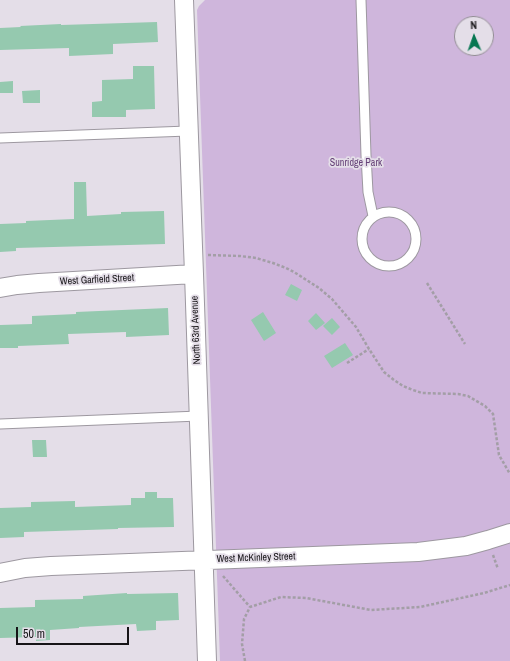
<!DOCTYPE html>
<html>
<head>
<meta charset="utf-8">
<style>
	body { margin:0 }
	#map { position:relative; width:510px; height:661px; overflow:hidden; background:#e4dee8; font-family:"Archivo Narrow",sans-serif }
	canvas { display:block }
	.north { position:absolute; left:454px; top:16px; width:40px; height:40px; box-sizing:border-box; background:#e4dee8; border:1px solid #928d94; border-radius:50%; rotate:358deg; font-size:11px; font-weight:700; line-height:16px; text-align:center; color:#161417 }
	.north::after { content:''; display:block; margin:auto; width:14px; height:18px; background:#077752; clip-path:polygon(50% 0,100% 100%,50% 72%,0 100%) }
	.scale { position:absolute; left:16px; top:627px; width:113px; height:18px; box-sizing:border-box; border:2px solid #161417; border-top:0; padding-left:5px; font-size:12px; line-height:14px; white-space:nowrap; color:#161417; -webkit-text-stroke:3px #e4dee8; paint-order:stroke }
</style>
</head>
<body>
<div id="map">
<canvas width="510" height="661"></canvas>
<div class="north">N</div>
<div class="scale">50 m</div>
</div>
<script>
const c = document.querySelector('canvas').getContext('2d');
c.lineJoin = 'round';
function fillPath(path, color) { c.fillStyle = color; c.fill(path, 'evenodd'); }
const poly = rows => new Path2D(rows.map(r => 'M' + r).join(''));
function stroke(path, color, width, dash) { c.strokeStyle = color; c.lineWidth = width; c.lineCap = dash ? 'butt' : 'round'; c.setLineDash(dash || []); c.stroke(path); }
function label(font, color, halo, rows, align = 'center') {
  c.font = font + ' "Archivo Narrow",sans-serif'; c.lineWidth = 3.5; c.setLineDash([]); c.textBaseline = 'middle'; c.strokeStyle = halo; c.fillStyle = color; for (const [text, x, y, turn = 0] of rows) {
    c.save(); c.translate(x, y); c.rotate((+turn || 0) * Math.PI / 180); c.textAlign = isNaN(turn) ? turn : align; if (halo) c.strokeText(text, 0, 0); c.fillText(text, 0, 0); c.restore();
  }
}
const green = poly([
	[205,0,510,0,510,661,220,661,197,10,199,6],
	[462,24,486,24,486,48,462,48]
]);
const building = poly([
	[157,22,158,42,113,44,113,54,69,56,69,48,0,50,0,28,21,27,20,26,61,24,61,25],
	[133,66,154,66,155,109,126,110,126,117,92,117,92,102,102,101,102,80,133,79],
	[13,81,13,93,0,93,0,82],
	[40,90,40,103,23,103,22,91],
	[74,182,86,182,87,216,121,214,121,212,164,211,165,244,16,248,16,251,0,252,0,224,26,223,26,221,74,219],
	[291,284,302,290,297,301,285,295],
	[168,308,169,335,126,337,126,332,68,334,69,344,18,346,18,348,0,348,0,325,32,324,32,316,76,314,76,312],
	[263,312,276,333,264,341,251,320],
	[316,313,325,323,316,330,308,321],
	[332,318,340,327,332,335,323,326],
	[345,343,353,355,332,368,324,356],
	[32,440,46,440,47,457,33,457],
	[145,492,157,492,157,498,173,498,174,527,118,528,118,529,24,532,24,537,0,538,0,508,31,507,31,502,75,501,75,507,131,505,131,498,145,498],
	[127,593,127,594,178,593,179,620,156,621,156,630,137,631,136,624,79,627,79,628,50,630,50,640,36,641,36,637,0,638,0,608,35,607,35,600,83,599,83,596]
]);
const path = poly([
	[208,255,240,256,256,258,273,263,286,268,294,272,319,288,332,299,356,327,369,349,384,372,394,380,403,386,413,390,422,393,458,394,468,396,485,406,493,414,499,455,510,474],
	[427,283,465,344],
	[347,363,369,349],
	[493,555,498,569],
	[223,576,250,607],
	[245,661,242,644,244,619,250,607,281,597,306,598,371,610,420,607,484,593,510,585]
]);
const lane = poly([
	[361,0,366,155,368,192,373,216],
	[0,138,188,131],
	'362 239a27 27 0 1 1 54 0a27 27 0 1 1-54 0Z',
	[0,424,199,416]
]);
const street = poly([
	[184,0,194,274,207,661],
	[0,288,17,285,39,283,194,274],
	[0,573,25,568,51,566,418,552,466,546,488,540,510,533]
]);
const parkNames = [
	["Sunridge Park",356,163]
];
const streetNames = [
	["West Garfield Street",97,280,-3],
	["North 63rd Avenue",196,330,-92],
	["West McKinley Street",256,558,-2]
];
fillPath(green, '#cfb6dc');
fillPath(building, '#95c9af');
stroke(lane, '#9d98a0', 11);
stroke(street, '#9d98a0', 20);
stroke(path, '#a39ea6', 2.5, [3, 2]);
stroke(lane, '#fff', 9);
stroke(street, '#fff', 18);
label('10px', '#654177', '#e4dee8', parkNames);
label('10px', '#161417', '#e4dee8', streetNames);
</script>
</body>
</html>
